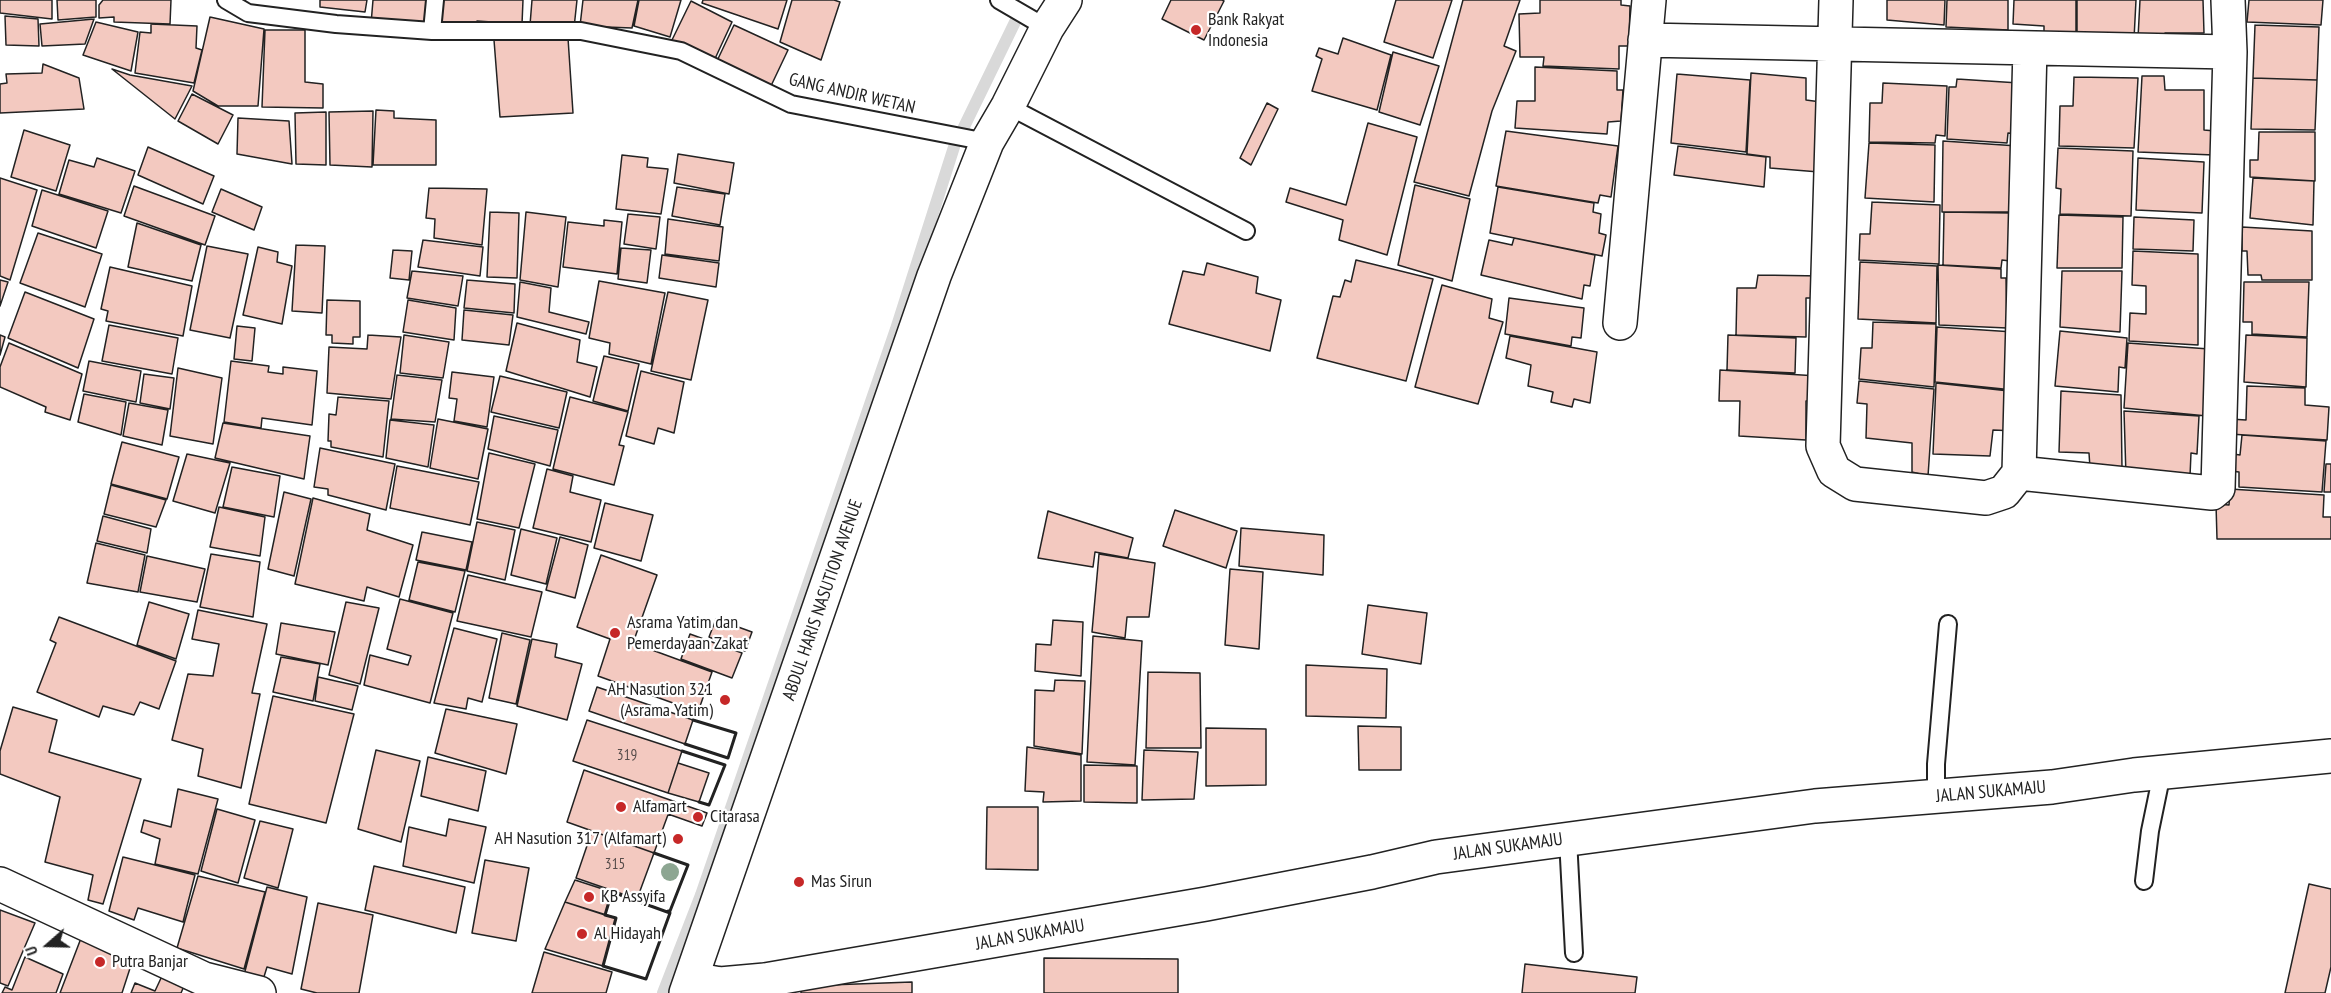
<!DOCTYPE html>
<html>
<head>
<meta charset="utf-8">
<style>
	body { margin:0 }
	#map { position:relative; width:2331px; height:993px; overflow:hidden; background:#fff; font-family:"PT Sans Narrow",sans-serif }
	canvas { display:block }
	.north { position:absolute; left:18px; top:915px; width:60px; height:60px; -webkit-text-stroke:4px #fff; paint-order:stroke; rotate:250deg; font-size:16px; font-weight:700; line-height:24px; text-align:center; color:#222 }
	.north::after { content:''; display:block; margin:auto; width:21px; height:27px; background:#222; clip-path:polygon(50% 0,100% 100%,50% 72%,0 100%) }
</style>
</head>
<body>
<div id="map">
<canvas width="2331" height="993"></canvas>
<div class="north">U</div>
</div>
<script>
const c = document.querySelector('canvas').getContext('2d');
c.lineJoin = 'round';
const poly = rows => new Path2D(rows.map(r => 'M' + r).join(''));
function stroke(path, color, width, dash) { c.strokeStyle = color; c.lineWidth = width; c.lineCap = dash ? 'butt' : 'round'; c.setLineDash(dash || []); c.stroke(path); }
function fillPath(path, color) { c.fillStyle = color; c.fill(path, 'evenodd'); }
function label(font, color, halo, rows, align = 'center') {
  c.font = font + ' "PT Sans Narrow",sans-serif'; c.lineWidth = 4.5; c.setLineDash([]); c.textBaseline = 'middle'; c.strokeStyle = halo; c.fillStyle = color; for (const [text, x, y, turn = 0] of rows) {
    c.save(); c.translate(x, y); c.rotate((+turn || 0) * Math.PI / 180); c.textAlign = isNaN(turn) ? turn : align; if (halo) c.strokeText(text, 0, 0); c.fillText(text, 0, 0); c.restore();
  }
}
const stream = poly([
	[962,131,1016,20],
	[663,993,701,895,896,329,954,147]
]);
const building = poly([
	[0,0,52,0,52,19,0,13,0,0],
	[57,0,96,0,96,17,58,20,57,0],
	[103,0,171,0,170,24,114,22,114,17,99,18,99,5,103,0],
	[320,0,367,0,365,12,320,7,320,0],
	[373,0,432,0,429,29,371,24,373,0],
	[440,0,523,0,522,24,477,21,477,29,438,26,440,0],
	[532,0,577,0,574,28,530,25,532,0],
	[583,0,638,0,632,28,580,26,583,0],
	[639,0,681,0,670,37,634,26,639,0],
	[703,0,787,0,778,29,702,3,703,0],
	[792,0,834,0,840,2,821,60,780,42,792,0],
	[1171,0,1222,0,1224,1,1204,40,1162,19,1171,0],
	[1396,0,1452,0,1433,58,1384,42,1396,0],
	[1463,0,1520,0,1504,46,1516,51,1492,111,1469,196,1414,182,1463,0],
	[1540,0,1621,0,1621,5,1630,6,1629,46,1619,46,1619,69,1543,66,1544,57,1520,57,1519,14,1540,13,1540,0],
	[1887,0,1945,0,1944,25,1887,20,1887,0],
	[1947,0,2008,0,2008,30,1946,27,1947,0],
	[2014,0,2076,0,2076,35,2044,34,2044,26,2013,24,2014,0],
	[2077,0,2136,0,2134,39,2077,35,2077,0],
	[2140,0,2203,0,2204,33,2165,33,2165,39,2138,38,2140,0],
	[2249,0,2323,0,2321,25,2247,22,2249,0],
	[691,1,732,22,713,63,671,42,691,1],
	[5,16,38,19,39,46,6,45,5,16],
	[210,17,264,29,258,106,218,106,193,91,210,17],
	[94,19,85,44,42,46,40,24,94,19],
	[96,22,138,32,131,71,83,55,96,22],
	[151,24,197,26,196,48,202,50,194,83,135,73,140,32,151,33,151,24],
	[734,25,788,50,770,88,716,63,734,25],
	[2255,25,2319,27,2317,80,2253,78,2255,25],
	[265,30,305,30,305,82,323,84,323,108,262,107,265,30],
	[568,38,573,113,500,117,494,40,568,38],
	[1343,38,1391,55,1377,110,1312,91,1322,59,1316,56,1319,48,1338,54,1343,38],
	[1393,52,1439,66,1420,125,1379,112,1393,52],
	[43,64,79,78,84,109,0,113,0,84,7,83,6,74,42,73,43,64],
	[1535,67,1617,71,1617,90,1623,90,1621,121,1608,122,1607,134,1515,128,1517,101,1535,101,1535,67],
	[112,69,130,75,192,86,175,119,112,69],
	[1751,73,1806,78,1806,100,1821,102,1819,172,1770,168,1770,157,1747,154,1751,73],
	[1677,74,1750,80,1746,152,1671,143,1677,74],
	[2142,76,2164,76,2165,90,2204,90,2204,130,2215,131,2214,155,2138,152,2142,76],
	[2074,77,2138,78,2134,148,2059,146,2060,106,2073,106,2074,77],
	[2253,78,2317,80,2315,130,2251,129,2253,78],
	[1957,79,2019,83,2018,134,2008,133,2007,143,1947,139,1949,87,1956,87,1957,79],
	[1883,83,1947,86,1945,136,1936,135,1935,143,1869,142,1870,103,1882,103,1883,83],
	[192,94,233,115,218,144,178,121,192,94],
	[1267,103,1278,109,1251,165,1240,158,1267,103],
	[376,110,394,111,394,118,436,120,436,165,373,165,376,110],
	[373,111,372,167,330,165,329,112,373,111],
	[326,112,326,165,296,164,295,113,326,112],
	[238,118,289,121,292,164,237,154,238,118],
	[1368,123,1417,137,1387,255,1339,240,1343,220,1286,202,1290,188,1346,205,1368,123],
	[24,130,70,145,56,191,11,177,24,130],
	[1506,131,1618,146,1611,197,1600,195,1598,203,1496,186,1506,131],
	[2259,132,2315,132,2315,181,2250,177,2250,160,2258,160,2259,132],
	[1943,141,2018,146,2016,212,1942,212,1943,141],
	[1869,143,1935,145,1934,202,1865,198,1869,143],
	[1678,146,1766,157,1764,187,1674,175,1678,146],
	[148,147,214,176,203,204,138,175,148,147],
	[2058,148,2133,151,2131,216,2060,214,2061,189,2056,188,2058,148],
	[678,154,734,163,729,194,674,183,678,154],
	[622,155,648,158,647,167,668,169,661,214,616,209,622,155],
	[97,158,135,171,121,213,59,194,69,160,94,167,97,158],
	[2138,158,2204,162,2202,213,2136,210,2138,158],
	[0,178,37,190,10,280,0,276,0,178],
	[2253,178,2314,181,2313,225,2250,218,2253,178],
	[1415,185,1470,199,1452,281,1398,265,1415,185],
	[134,186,215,216,205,245,124,216,134,186],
	[677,187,725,194,720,225,672,216,677,187],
	[1498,187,1594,203,1593,212,1601,214,1599,233,1606,235,1602,256,1490,233,1498,187],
	[429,188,487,189,482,245,434,238,435,219,426,218,429,188],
	[221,189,262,207,254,230,212,212,221,189],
	[42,190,108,211,96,248,32,226,42,190],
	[1872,202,1940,205,1939,264,1859,260,1860,234,1870,234,1872,202],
	[490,212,519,213,517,278,487,277,490,212],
	[526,212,566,217,558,287,520,280,526,212],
	[1944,212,2010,213,2010,261,2002,260,2001,268,1943,265,1944,212],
	[628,214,660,217,656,249,624,244,628,214],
	[2059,215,2123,217,2122,268,2057,268,2059,215],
	[2134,217,2194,220,2193,251,2133,249,2134,217],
	[668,219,723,227,719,261,665,254,668,219],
	[604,220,622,222,617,274,563,267,568,222,604,226,604,220],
	[137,223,201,245,192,281,128,267,137,223],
	[2242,227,2312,231,2312,280,2262,280,2261,275,2248,275,2247,251,2242,251,2242,227],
	[38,233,102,254,85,307,20,283,38,233],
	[1514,238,1595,255,1590,286,1584,285,1582,299,1481,275,1489,240,1512,245,1514,238],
	[423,240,483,247,480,276,418,267,423,240],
	[296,245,325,246,322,313,292,311,296,245],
	[207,246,248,254,230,338,190,330,207,246],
	[258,247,278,252,277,262,292,266,282,324,243,315,258,247],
	[621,248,651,250,647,283,618,279,621,248],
	[393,250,412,251,409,280,390,278,393,250],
	[2133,251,2198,254,2198,345,2129,341,2130,313,2146,314,2146,286,2132,285,2133,251],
	[662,255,719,263,716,287,659,278,662,255],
	[1356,260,1433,279,1406,381,1317,358,1333,296,1340,297,1345,280,1351,282,1356,260],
	[1860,262,1937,266,1936,323,1858,319,1860,262],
	[1207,263,1258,277,1256,293,1281,300,1270,351,1169,324,1183,271,1204,275,1207,263],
	[1938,265,2001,269,2001,278,2006,278,2007,328,1939,325,1938,265],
	[110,267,192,286,183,336,106,321,108,311,101,309,110,267],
	[412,271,463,276,458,306,407,298,412,271],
	[2062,271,2122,271,2120,332,2060,327,2062,271],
	[1758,275,1822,276,1823,298,1806,298,1806,337,1736,335,1737,288,1756,288,1758,275],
	[0,280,8,282,0,306,0,280],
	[467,280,515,284,514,313,464,308,467,280],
	[599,281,665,293,651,364,609,354,610,343,589,338,599,281],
	[520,282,551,288,549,312,589,322,586,334,517,317,520,282],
	[2244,282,2309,282,2307,337,2252,334,2252,322,2243,322,2244,282],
	[1442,285,1492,299,1489,318,1503,322,1478,404,1415,387,1442,285],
	[25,292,94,319,78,368,8,338,25,292],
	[668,292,708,300,691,380,651,371,668,292],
	[1509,298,1584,308,1581,338,1572,337,1571,346,1505,334,1509,298],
	[327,300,360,301,360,337,353,337,353,344,332,343,332,335,326,335,327,300],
	[408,300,456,308,454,340,403,332,408,300],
	[464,310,513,315,509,345,462,340,464,310],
	[1873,322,1936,324,1934,387,1859,379,1861,348,1872,348,1873,322],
	[517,323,580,340,577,362,597,367,590,397,506,371,517,323],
	[109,325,178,338,172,374,102,361,109,325],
	[237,326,255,328,252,361,234,359,237,326],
	[1937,327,2014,332,2013,390,1935,382,1937,327],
	[2060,331,2127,338,2125,368,2119,367,2118,392,2055,386,2060,331],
	[0,335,5,337,0,355,0,335],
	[368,335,401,337,391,399,327,393,329,347,367,349,368,335],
	[404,335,449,342,443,378,400,373,404,335],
	[1728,335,1796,338,1795,373,1727,370,1728,335],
	[2246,335,2307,338,2306,387,2244,382,2246,335],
	[1510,336,1597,352,1590,403,1574,399,1572,407,1551,402,1553,392,1528,386,1531,365,1506,358,1510,336],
	[9,343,82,374,70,420,45,412,46,407,0,387,0,367,9,343],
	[2128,343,2209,349,2207,416,2124,408,2128,343],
	[604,356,639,364,628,411,593,401,604,356],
	[89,361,141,371,136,402,83,391,89,361],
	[231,361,269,366,268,372,283,374,283,367,317,371,312,425,262,418,261,428,224,422,231,361],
	[178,368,222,378,213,444,170,436,178,368],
	[1720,370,1818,376,1818,400,1806,401,1806,440,1739,436,1740,401,1719,401,1720,370],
	[641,371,684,382,674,433,658,428,654,444,626,436,641,371],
	[452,372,494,377,487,427,454,421,457,399,449,398,452,372],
	[144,374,174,378,170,409,140,403,144,374],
	[397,375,442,380,435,422,391,419,397,375],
	[500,376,567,392,559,428,491,412,500,376],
	[1859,381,1934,389,1928,476,1912,472,1912,443,1866,438,1867,404,1857,403,1859,381],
	[1936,383,2018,392,2016,431,1993,430,1990,456,1933,454,1936,383],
	[2247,386,2305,388,2305,405,2329,407,2327,440,2229,434,2230,419,2246,420,2247,386],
	[2061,391,2121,395,2122,469,2090,468,2089,453,2059,452,2061,391],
	[84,394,126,402,121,435,78,422,84,394],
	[338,397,389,401,383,457,331,447,331,441,328,441,329,414,336,415,338,397],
	[570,397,628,412,619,445,624,446,614,485,553,469,570,397],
	[129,403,168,410,162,445,123,436,129,403],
	[2124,411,2199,416,2197,454,2191,453,2190,476,2126,476,2124,411],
	[494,416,558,430,550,466,488,449,494,416],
	[438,419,488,429,478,479,430,468,438,419],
	[390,420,434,425,428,467,386,458,390,420],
	[223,423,310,436,304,479,215,458,223,423],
	[2242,435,2326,441,2322,492,2239,487,2239,472,2231,471,2233,454,2240,455,2242,435],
	[122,442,179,457,167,499,111,484,122,442],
	[320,448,395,464,386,510,328,495,328,489,314,487,320,448],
	[489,453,535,464,519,528,477,519,489,453],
	[187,454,230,463,215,513,173,501,187,454],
	[2326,464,2331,464,2331,492,2324,492,2326,464],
	[397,466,479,482,470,525,390,508,397,466],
	[232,467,280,476,274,517,223,507,232,467],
	[547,469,573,476,570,492,601,500,591,542,533,528,547,469],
	[111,485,166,500,156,527,104,514,111,485],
	[2230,489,2324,495,2323,517,2331,517,2331,539,2217,539,2216,504,2229,505,2230,489],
	[284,492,311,499,294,576,268,569,284,492],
	[313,498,370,514,367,530,413,545,399,597,367,587,364,601,295,584,313,498],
	[605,503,653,515,641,561,594,548,605,503],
	[219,507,265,517,260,556,210,547,219,507],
	[1175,510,1237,531,1226,568,1163,546,1175,510],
	[1048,511,1133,538,1128,558,1095,552,1093,567,1038,558,1048,511],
	[103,516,151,529,147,553,97,541,103,516],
	[477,522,515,530,505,580,467,571,477,522],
	[1241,528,1324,535,1323,575,1239,566,1241,528],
	[521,529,557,538,546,584,511,575,521,529],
	[422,532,472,542,466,570,416,560,422,532],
	[560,537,588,545,575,598,546,590,560,537],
	[96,543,145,555,138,592,87,583,96,543],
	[211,554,260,562,253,617,200,607,211,554],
	[1099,554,1155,563,1149,617,1127,617,1125,638,1092,632,1099,554],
	[601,555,657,575,633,643,712,672,698,712,598,676,610,639,577,627,601,555],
	[147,556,205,569,197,602,140,592,147,556],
	[418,562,465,571,455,612,409,600,418,562],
	[1230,569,1263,572,1259,649,1225,645,1230,569],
	[468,575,542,592,531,637,457,621,468,575],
	[400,599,453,613,430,703,364,685,370,655,408,665,411,656,387,649,400,599],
	[149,602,189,614,176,659,137,645,149,602],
	[346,602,379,608,360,684,329,675,346,602],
	[1368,605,1427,613,1421,664,1362,654,1368,605],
	[198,610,267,624,252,693,260,694,241,788,198,776,203,749,172,740,188,674,213,676,219,644,192,639,198,610],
	[59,617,176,661,159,709,140,702,134,715,103,706,99,717,37,692,56,643,50,640,59,617],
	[716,619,752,632,745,651,709,637,716,619],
	[1053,620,1083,622,1081,676,1035,671,1036,644,1051,645,1053,620],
	[281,623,335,632,328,665,276,654,281,623],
	[454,628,497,639,482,702,468,698,466,709,434,703,454,628],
	[502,633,530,640,516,704,489,698,502,633],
	[690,634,742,653,732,678,681,659,690,634],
	[1093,636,1142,641,1135,765,1087,762,1093,636],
	[532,639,557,644,555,657,582,664,567,720,517,706,532,639],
	[281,657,320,664,313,701,273,692,281,657],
	[1306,665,1387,669,1386,718,1306,716,1306,665],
	[1148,672,1200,673,1201,748,1146,748,1148,672],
	[318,677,358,686,352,710,315,701,318,677],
	[1055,680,1085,681,1082,754,1034,746,1035,690,1054,691,1055,680],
	[597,687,693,720,685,744,589,711,597,687],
	[273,696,354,714,326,823,249,804,273,696],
	[13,707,57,720,49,752,141,779,103,904,88,900,93,875,45,862,60,797,0,774,0,751,13,707],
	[446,709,517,724,506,774,435,753,446,709],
	[587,720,682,751,668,793,573,761,587,720],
	[1358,726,1401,727,1401,770,1359,770,1358,726],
	[1206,728,1266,729,1266,785,1206,786,1206,728],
	[1027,747,1081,755,1081,801,1043,802,1044,792,1025,791,1027,747],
	[376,750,420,761,401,842,358,829,376,750],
	[1144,750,1198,752,1194,799,1142,800,1144,750],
	[428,757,486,771,478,811,421,796,428,757],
	[678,763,709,773,699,802,668,793,678,763],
	[1084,765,1137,766,1137,803,1084,802,1084,765],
	[584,770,673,801,654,853,567,822,584,770],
	[178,789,218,799,198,874,155,864,160,839,141,832,144,820,171,827,178,789],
	[673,801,707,813,702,826,668,814,673,801],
	[987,807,1038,807,1038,870,986,869,987,807],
	[217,809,255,820,238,883,201,871,217,809],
	[449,819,486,827,474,883,403,866,409,827,446,836,449,819],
	[260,821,293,829,278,888,244,878,260,821],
	[592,831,654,853,637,899,576,878,592,831],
	[123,857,195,875,183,922,138,908,134,920,109,911,123,857],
	[485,860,529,868,516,941,472,933,485,860],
	[374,866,465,887,456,933,365,910,374,866],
	[198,876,265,892,244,969,177,948,198,876],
	[575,880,612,892,605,915,565,902,575,880],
	[2309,884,2331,889,2331,967,2325,993,2285,993,2309,884],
	[267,887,307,897,292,974,267,967,263,980,244,975,267,887],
	[565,902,616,918,603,966,545,949,565,902],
	[318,903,373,915,359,993,317,993,301,989,318,903],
	[0,910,35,923,8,986,0,983,0,910],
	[83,933,134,956,122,993,60,993,83,933],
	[544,952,612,972,606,993,532,993,544,952],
	[25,957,63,974,56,993,2,993,5,987,12,990,25,957],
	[1044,958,1178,959,1178,993,1044,993,1044,958],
	[1525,964,1637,977,1635,993,1522,993,1525,964],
	[162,976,184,986,181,993,131,993,135,983,155,991,162,976],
	[912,982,912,993,801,993,801,986,912,982]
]);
const lane = poly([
	[226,0,248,13,336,24,432,31,581,31,681,51,791,104,987,142],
	[999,0,1047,28],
	[432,31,435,0],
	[1008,106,1246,231],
	[1936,797,1936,764,1948,624],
	[1568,839,1574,953],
	[2144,881,2150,831,2162,773]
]);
const street = poly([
	[1836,0,1823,446,1834,471,1855,484,1986,498,2004,492,2019,473,2030,48],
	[1645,40,2230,52],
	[1620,323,1649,0],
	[2019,473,2212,493,2218,488,2230,52,2228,0],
	[0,884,204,979,259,993],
	[692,979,720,984,765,980,1206,904,1372,872,1436,857,1815,806,2052,787,2134,775,2331,756]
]);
const highway = poly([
	[686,993,934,276,987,142,1008,106,1047,28,1065,0]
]);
const wall = poly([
	[685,744,728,758,736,733,693,720],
	[682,751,725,765,709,805,699,802],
	[654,853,688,865,670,911,668,911],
	[612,892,670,913,646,979,603,966,616,918,605,915,612,892]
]);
const trees = [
	[670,872]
];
const markers = [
	[1196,30,6,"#c62828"],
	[615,633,6,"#c62828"],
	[725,700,6,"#c62828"],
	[621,807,6,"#c62828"],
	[698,817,6,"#c62828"],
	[678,839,6,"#c62828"],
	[799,882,6,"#c62828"],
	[589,897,6,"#c62828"],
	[582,934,6,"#c62828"],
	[100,962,6,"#c62828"]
];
const numberNames = [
	["319",627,756],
	["315",615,865]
];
const poiNames = [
	["Bank Rakyat",1208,20],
	["Indonesia",1208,41],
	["Asrama Yatim dan",627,623],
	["Pemerdayaan Zakat",627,644],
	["AH Nasution 321",713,690,"right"],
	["(Asrama Yatim)",713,711,"right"],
	["Alfamart",633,807],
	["Citarasa",710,817],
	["AH Nasution 317 (Alfamart)",666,839,"right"],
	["Mas Sirun",811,882],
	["KB Assyifa",601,897],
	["Al Hidayah",594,934],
	["Putra Banjar",112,962]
];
const streetNames = [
	["GANG ANDIR WETAN",852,94,13],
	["ABDUL HARIS NASUTION AVENUE",823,600,-71],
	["JALAN SUKAMAJU",1991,792,-5],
	["JALAN SUKAMAJU",1508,847,-8],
	["JALAN SUKAMAJU",1030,935,-10]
];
stroke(stream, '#d9d9d9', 12);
fillPath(building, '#f3c9c0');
stroke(building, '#222', 1.5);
stroke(lane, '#222', 20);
stroke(street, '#222', 36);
stroke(highway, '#222', 36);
stroke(lane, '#fff', 16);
stroke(street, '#fff', 33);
stroke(highway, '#fff', 33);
stroke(wall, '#222', 3);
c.fillStyle = '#8da692';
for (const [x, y] of trees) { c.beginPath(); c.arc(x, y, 9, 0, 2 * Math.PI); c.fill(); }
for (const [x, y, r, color] of markers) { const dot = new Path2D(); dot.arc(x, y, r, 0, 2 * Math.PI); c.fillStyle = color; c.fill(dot); stroke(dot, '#fff', 2); }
label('15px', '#564c4a', null, numberNames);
label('18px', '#222', '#fff', poiNames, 'left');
label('18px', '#222', '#fff', streetNames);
</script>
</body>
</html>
